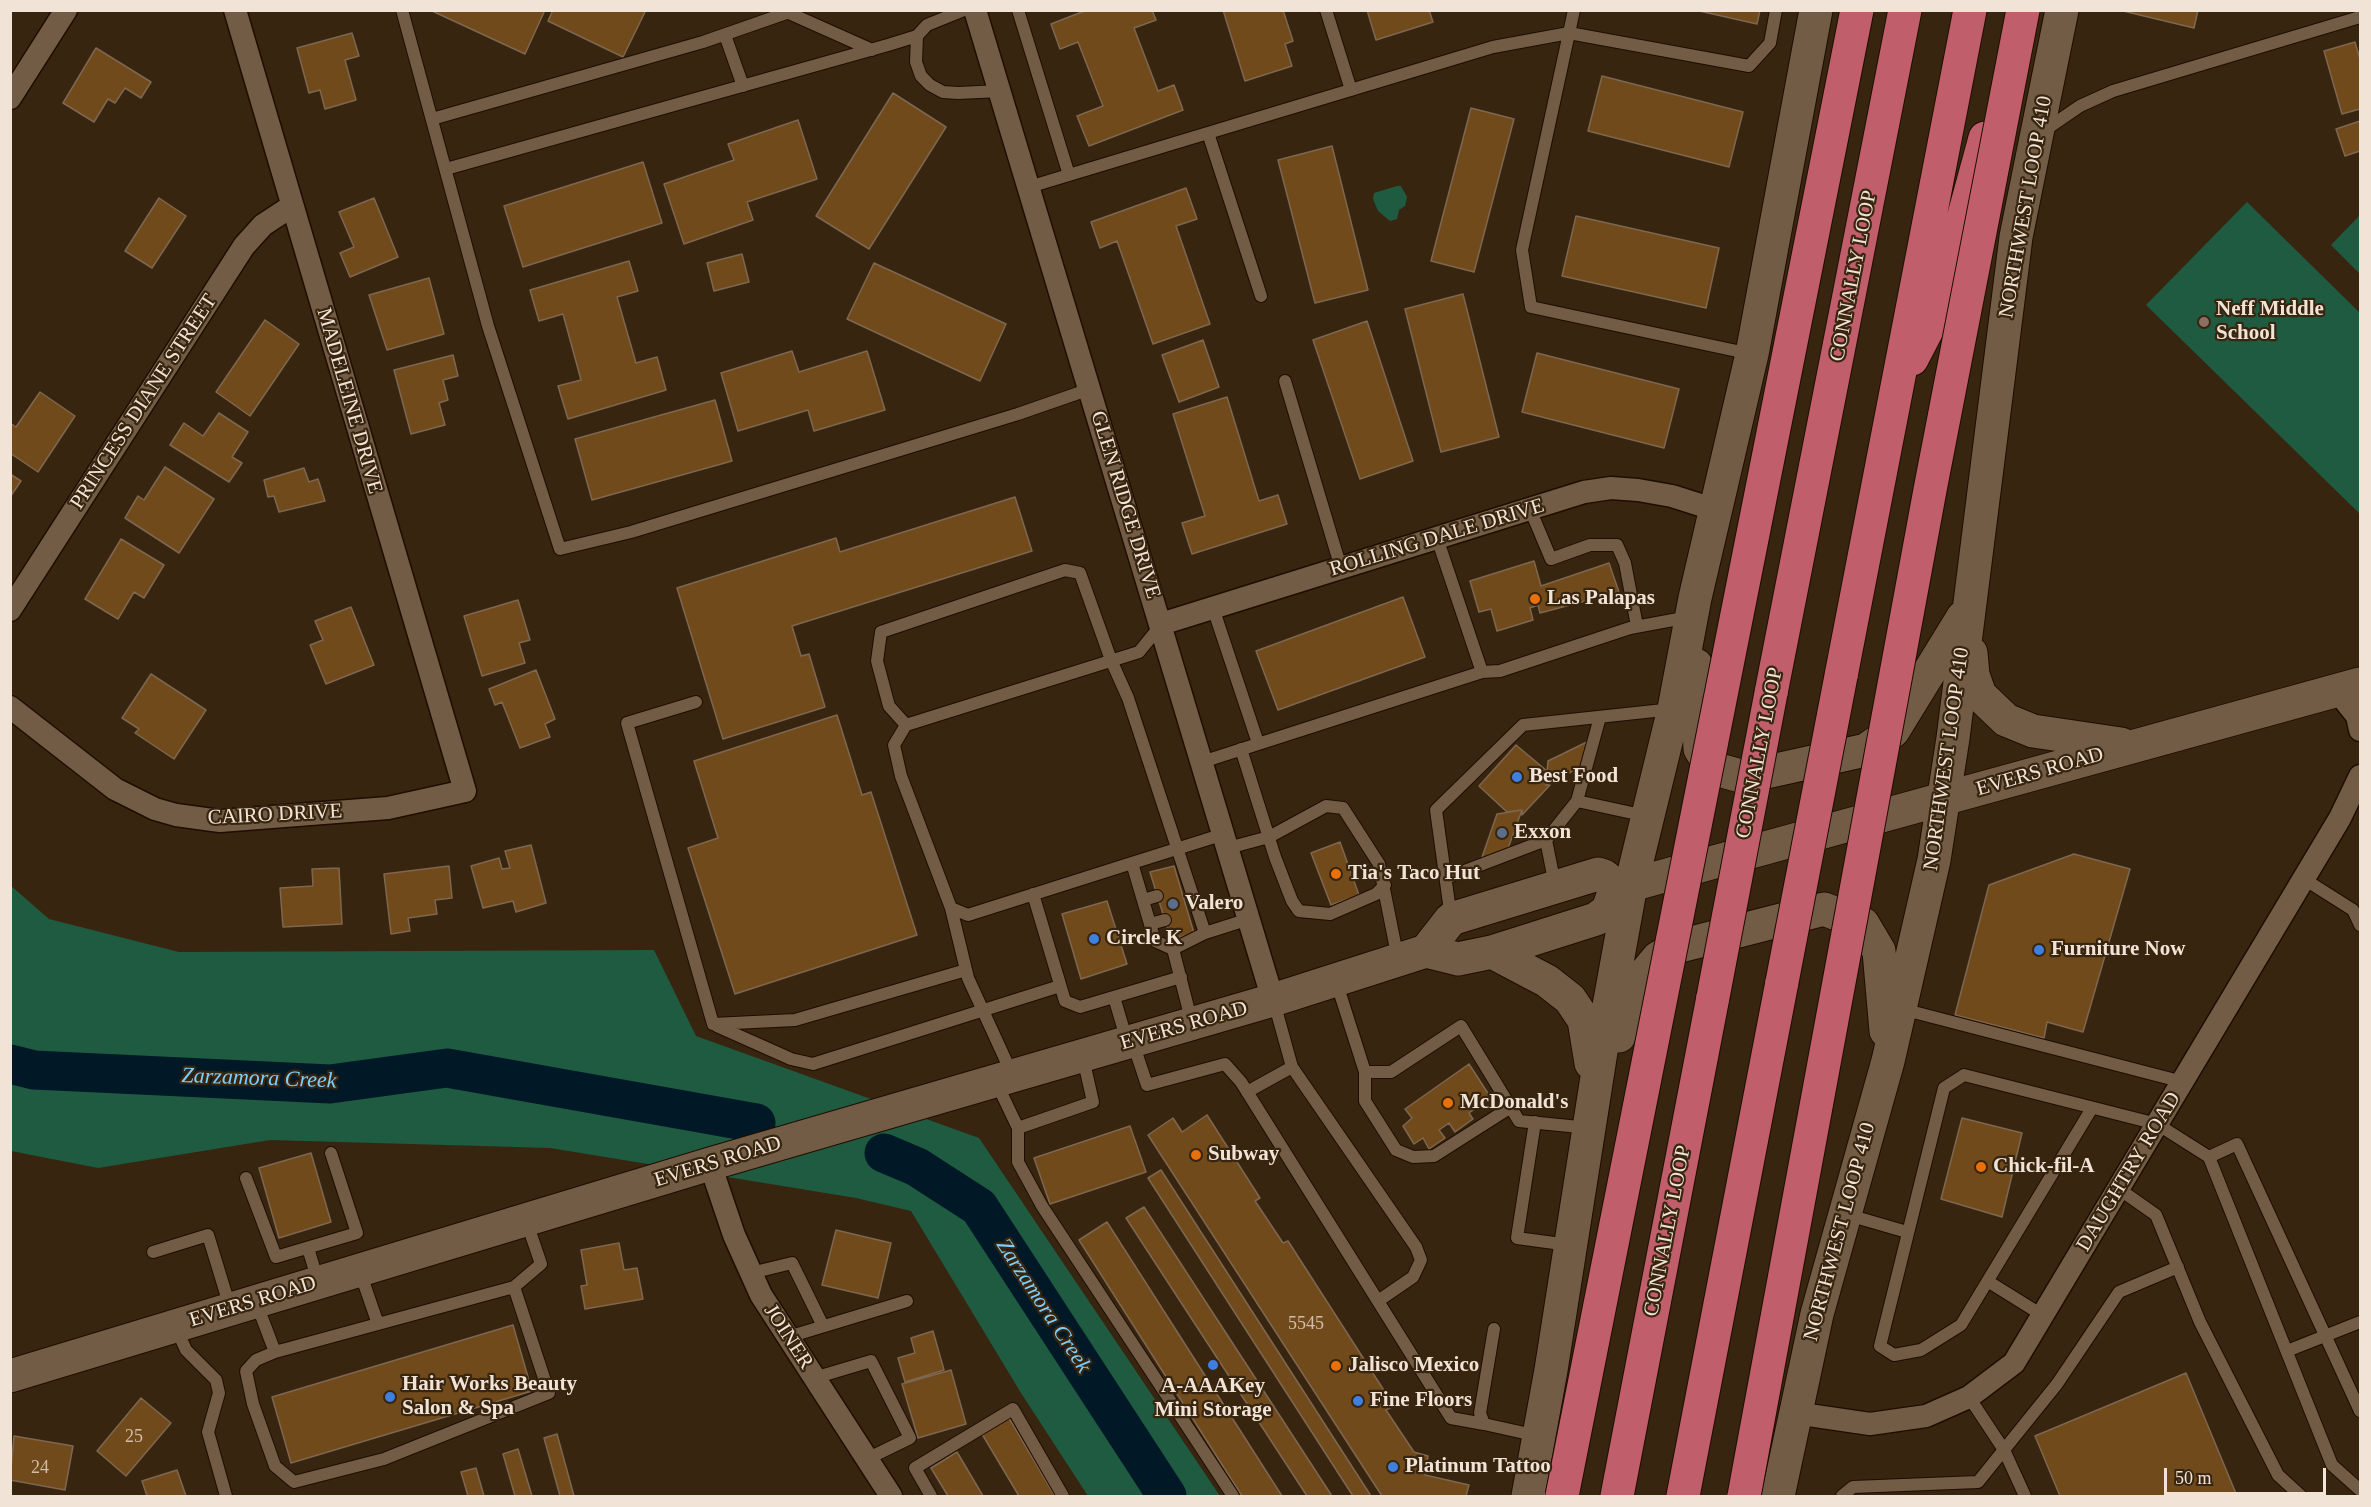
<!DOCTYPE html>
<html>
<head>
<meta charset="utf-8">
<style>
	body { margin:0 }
	#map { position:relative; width:2371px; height:1507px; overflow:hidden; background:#38250f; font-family:"Times New Roman",serif }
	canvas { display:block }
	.frame { position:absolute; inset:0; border:12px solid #f1e3d6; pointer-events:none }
	.scale { position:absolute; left:2164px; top:1468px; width:162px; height:27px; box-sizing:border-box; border:3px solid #f1e3d6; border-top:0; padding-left:8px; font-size:18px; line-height:21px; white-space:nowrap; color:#f1e3d6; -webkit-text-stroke:4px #38250f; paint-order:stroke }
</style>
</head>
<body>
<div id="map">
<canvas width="2371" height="1507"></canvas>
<div class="frame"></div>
<div class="scale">50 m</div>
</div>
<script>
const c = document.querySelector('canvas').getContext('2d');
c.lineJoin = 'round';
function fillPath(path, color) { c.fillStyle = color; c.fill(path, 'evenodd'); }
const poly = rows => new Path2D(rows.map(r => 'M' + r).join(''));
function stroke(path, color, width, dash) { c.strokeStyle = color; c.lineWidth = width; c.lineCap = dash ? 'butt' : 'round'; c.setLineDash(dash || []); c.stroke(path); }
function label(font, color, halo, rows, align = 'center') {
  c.font = font + ' "Times New Roman",serif'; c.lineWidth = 4.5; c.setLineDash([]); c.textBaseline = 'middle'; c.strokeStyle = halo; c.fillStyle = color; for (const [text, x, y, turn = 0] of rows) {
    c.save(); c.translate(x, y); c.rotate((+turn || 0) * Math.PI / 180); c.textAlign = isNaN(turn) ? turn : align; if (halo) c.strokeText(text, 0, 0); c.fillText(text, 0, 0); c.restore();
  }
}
const green = poly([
	[1397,186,1401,186,1407,197,1405,206,1399,210,1397,219,1390,221,1378,211,1373,199,1374,193],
	[2247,202,2360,313,2360,514,2146,305],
	[2360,215,2360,274,2331,245],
	[10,885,49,919,179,952,654,950,696,1036,979,1138,1220,1496,1088,1496,1021,1393,911,1211,856,1198,550,1148,270,1140,98,1168,11,1151]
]);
const river = poly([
	[10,1064,34,1070,330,1084,447,1068,756,1123],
	[884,1153,917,1167,979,1207,1167,1496]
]);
const building = poly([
	[430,10,545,10,525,54,430,10],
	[553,10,646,10,623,57,548,21,553,10],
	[1087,10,1152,10,1156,20,1134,28,1158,91,1174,85,1183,110,1089,146,1077,116,1103,106,1078,42,1060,49,1051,24,1087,10],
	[1223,10,1283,10,1293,41,1285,44,1292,66,1245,81,1223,10],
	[1367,10,1429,10,1433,22,1376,40,1367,10],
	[1695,10,1760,10,1757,24,1695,10],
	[2119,10,2198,10,2194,28,2119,10],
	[352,33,359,56,345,60,356,100,325,109,320,90,309,93,297,48,352,33],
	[2355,42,2360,59,2360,109,2342,114,2324,51,2355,42],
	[96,48,151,82,141,98,125,88,115,103,108,99,94,122,63,103,96,48],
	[1602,76,1743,112,1729,167,1588,131,1602,76],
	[893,93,946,127,869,249,816,216,893,93],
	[1471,108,1514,119,1474,272,1431,261,1471,108],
	[798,120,817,179,747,202,753,220,684,244,664,184,734,160,728,144,798,120],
	[2360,121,2360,151,2345,156,2336,129,2360,121],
	[1332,146,1368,290,1315,303,1278,160,1332,146],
	[643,162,662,223,523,267,504,206,643,162],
	[1186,188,1197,219,1176,226,1210,324,1153,344,1117,241,1100,248,1091,222,1186,188],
	[159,198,186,216,152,268,125,251,159,198],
	[374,198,398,257,350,277,340,253,354,247,339,212,374,198],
	[1576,216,1719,248,1706,308,1562,276,1576,216],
	[742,254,749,282,714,291,707,263,742,254],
	[629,261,638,291,617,297,636,363,657,357,666,390,568,419,558,386,581,380,563,314,539,321,530,290,629,261],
	[874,263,1006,324,980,381,847,319,874,263],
	[429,278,444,334,387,350,369,295,429,278],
	[1463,294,1499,437,1441,452,1405,309,1463,294],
	[265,320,299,344,250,416,216,392,265,320],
	[1367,321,1413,461,1360,479,1313,340,1367,321],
	[1203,340,1219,387,1179,402,1162,355,1203,340],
	[792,351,799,372,867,351,885,410,814,431,808,410,738,431,721,373,792,351],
	[1537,353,1679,389,1664,448,1522,412,1537,353],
	[453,355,458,376,443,380,448,400,439,403,445,425,411,434,394,370,453,355],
	[40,392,75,416,38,472,10,453,10,423,16,427,40,392],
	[1227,397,1259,501,1278,495,1287,524,1192,554,1182,523,1205,516,1173,414,1227,397],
	[715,400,732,461,592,500,575,439,715,400],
	[219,413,248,432,232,457,242,463,229,482,170,445,184,423,203,436,219,413],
	[165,467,214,499,179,553,125,518,138,496,144,500,165,467],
	[304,468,309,482,318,479,325,501,279,512,274,496,268,497,264,480,304,468],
	[10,474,21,481,10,497,10,474],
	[1015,497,1032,551,792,626,801,656,809,654,825,707,723,739,677,588,836,538,840,552,1015,497],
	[121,539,164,565,144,598,134,592,118,619,85,599,121,539],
	[1534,561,1541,586,1609,563,1619,592,1540,613,1538,605,1530,608,1533,620,1497,631,1491,609,1479,612,1470,581,1534,561],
	[1403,597,1425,657,1278,710,1256,651,1403,597],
	[518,600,530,640,519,643,525,663,482,676,464,616,518,600],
	[351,607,374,665,326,684,310,645,323,640,315,621,351,607],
	[536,670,555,719,545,724,550,737,520,748,502,702,495,705,489,689,536,670],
	[151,674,206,710,174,759,135,733,139,729,122,718,151,674],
	[837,715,862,795,871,792,917,935,735,994,688,848,718,838,694,761,837,715],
	[1591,740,1584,765,1546,785,1548,761,1591,740],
	[1516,745,1547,771,1546,785,1550,785,1522,815,1522,810,1507,812,1479,786,1516,745],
	[1522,810,1507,851,1481,860,1497,814,1522,810],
	[1340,842,1359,895,1331,905,1311,853,1340,842],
	[531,845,546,903,516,912,513,901,483,908,471,866,499,858,502,869,510,868,505,851,531,845],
	[2074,854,2130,869,2083,1032,2047,1022,2044,1038,1955,1015,1989,885,2074,854],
	[449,866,452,898,435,900,437,914,408,918,410,931,391,934,384,874,449,866],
	[1174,866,1194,933,1171,940,1150,872,1174,866],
	[339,868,342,924,283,927,280,888,313,886,312,869,339,868],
	[1107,901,1127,964,1081,979,1062,914,1107,901],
	[1469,1064,1491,1098,1469,1113,1473,1119,1455,1132,1449,1123,1439,1130,1445,1138,1429,1149,1423,1138,1414,1144,1403,1126,1412,1118,1405,1109,1469,1064],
	[1207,1115,1260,1198,1255,1201,1283,1243,1288,1241,1394,1406,1386,1410,1414,1452,1428,1456,1425,1475,1469,1485,1466,1496,1382,1496,1148,1135,1173,1118,1182,1132,1207,1115],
	[1962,1118,2022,1133,2002,1217,1941,1199,1962,1118],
	[1130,1126,1146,1172,1050,1204,1034,1158,1130,1126],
	[311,1153,331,1222,279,1238,259,1168,311,1153],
	[1161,1170,1371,1496,1353,1496,1148,1178,1161,1170],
	[1144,1207,1332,1496,1307,1496,1126,1218,1144,1207],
	[1107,1222,1282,1496,1242,1496,1079,1240,1107,1222],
	[836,1230,891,1243,878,1298,822,1285,836,1230],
	[619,1243,624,1270,637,1268,643,1299,585,1309,581,1286,587,1285,581,1250,619,1243],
	[513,1325,532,1391,291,1463,272,1397,513,1325],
	[933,1331,944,1370,905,1382,898,1358,915,1353,911,1338,933,1331],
	[951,1370,966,1424,918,1438,902,1384,951,1370],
	[2186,1373,2237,1496,2060,1496,2035,1436,2186,1373],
	[141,1398,171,1423,126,1476,97,1451,141,1398],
	[1009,1418,1055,1496,1019,1496,982,1434,1009,1418],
	[557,1434,574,1496,560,1496,544,1438,557,1434],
	[14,1436,73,1446,65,1490,10,1480,14,1436],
	[518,1449,532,1496,511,1496,515,1496,503,1454,518,1449],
	[957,1452,983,1496,948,1496,931,1468,957,1452],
	[476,1468,484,1496,468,1496,461,1472,476,1468],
	[177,1470,186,1496,147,1496,142,1481,177,1470]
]);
const service = poly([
	[402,10,488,326,560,549,631,532,1018,414,1090,389],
	[1018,10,1069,175],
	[1326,10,1351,90],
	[1574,10,1522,250,1531,307,1751,354],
	[789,13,872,50],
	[725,35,743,86],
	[917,36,916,62,921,76,930,85,943,92,958,93,1000,91],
	[432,119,703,42,795,10],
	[2045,130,2080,106,2113,91,2360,17],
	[1208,133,1261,296],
	[446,169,888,45,917,36,927,25,964,10],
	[1029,187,1493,47,1569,33,1749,66,1770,43,1776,10],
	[1285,381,1341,568],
	[1530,509,1551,559,1590,545,1617,545,1625,563,1637,626],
	[1437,538,1482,672,1500,671,1630,628,1689,617],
	[1213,608,1258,743],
	[696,702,627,723,713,1024,795,1020,966,970],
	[906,725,1139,652,1161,625],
	[1241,749,1275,857,1292,901,1299,911,1330,914,1376,894,1385,885],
	[1202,762,1482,672],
	[1577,801,1600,717],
	[1228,848,1269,837,1326,806,1343,808,1379,864,1398,959],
	[1132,863,1224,834],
	[1446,878,1546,840],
	[2304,879,2353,910,2360,925],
	[1555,885,1546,840,1577,801,1646,816],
	[1033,894,1065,1001,1080,1007,1181,977],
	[1143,900,1157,896],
	[951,908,968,915,1132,863,1155,941,1173,949,1205,933,1128,698,1111,660,1080,573,1065,570,881,632,877,661,889,706,906,725,894,745,901,776,951,908,968,978,1012,1074],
	[1451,918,1436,810,1523,725,1673,709],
	[1150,924,1165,920],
	[1205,933,1249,919],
	[1173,949,1192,1023],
	[1336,981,1365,1072,1391,1072,1461,1026,1519,1121,1589,1128],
	[1114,997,1127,1041],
	[1274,1002,1292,1067],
	[1902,1009,2183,1082],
	[717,1026,791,1059,813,1064,1060,986],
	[1133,1043,1147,1085,1225,1064,1241,1082,1451,1418,1484,1424],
	[1365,1072,1365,1101,1396,1150,1413,1157,1434,1156,1511,1107],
	[996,1082,1018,1128,1018,1162,1042,1206,1233,1496],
	[1247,1092,1292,1067,1416,1247,1421,1260,1413,1277,1378,1301],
	[2092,1108,1961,1325,1921,1350,1894,1355,1880,1346,1944,1088,1964,1075,2157,1124,2209,1157,2332,1465,2360,1490],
	[1535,1122,1517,1238,1569,1245],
	[1018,1128,1093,1102,1083,1058],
	[2209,1157,2237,1144,2360,1411],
	[246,1178,276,1257,357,1233,331,1153],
	[2119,1189,2156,1215,2200,1322,2278,1475,2301,1496],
	[1845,1214,1907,1232],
	[308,1248,318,1281],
	[153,1252,208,1235,230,1307],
	[360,1272,378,1324],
	[751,1273,792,1263,823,1326],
	[1989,1282,2042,1315],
	[256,1302,275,1352,256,1360,246,1371,253,1404,275,1466,294,1482,384,1459,549,1393,514,1287,541,1264,526,1220],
	[176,1328,186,1350,216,1380,219,1393,208,1432,226,1496],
	[1494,1329,1480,1413,1484,1424,1538,1436],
	[788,1337,907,1301],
	[2287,1351,2360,1322],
	[275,1352,514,1287],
	[814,1378,871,1361,910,1438,867,1459],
	[1969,1397,2004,1450,2025,1496],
	[931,1496,915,1468,1013,1409,1063,1496],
	[1842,1496,1853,1487,1978,1482,2057,1384,2119,1292,2178,1267]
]);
const minor = poly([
	[975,10,1273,1000],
	[10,98,66,10],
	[10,610,244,246,263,225,292,206],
	[1161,624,1584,492,1611,488,1638,490,1672,496,1716,510],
	[2337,691,2357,716,2360,730],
	[10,707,115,789,155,809,176,815,220,821,388,808,465,791,235,10],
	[710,1164,734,1235,761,1295,891,1496],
	[1795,1413,1870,1424,1926,1416,1969,1397,2014,1363,2340,818,2360,776]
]);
const secondary = poly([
	[1971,653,1973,675,1980,695,2006,720,2033,731,2121,744],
	[1696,665,1700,749,1712,768,1744,777,1866,750,1893,731,1963,617],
	[1426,951,1451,919,1598,874,1604,876,1616,886,1631,885,2360,684],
	[1492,952,1547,981,1570,999,1584,1020,1591,1063],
	[1619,1036,1639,981,1658,958,1676,947,1824,909,1863,924,1879,951,1886,1031],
	[10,1376,710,1164,1273,1000,1426,951,1458,959,1492,952,1596,919,1608,910,1616,886],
	[1528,1496,1551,1370,1603,1039,1631,885,1674,709,1695,598,1752,354,1816,10],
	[1778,1496,1817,1314,1888,1061,1934,860,1953,738,2016,237,2062,10]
]);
const motorway = poly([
	[1912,359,1939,307,1985,138],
	[1841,676,1970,10],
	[1771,693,1905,10],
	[1617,1496,1713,997],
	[1683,1496,1782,982]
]);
const motorwayBridge = poly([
	[1782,982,1841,676],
	[1713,997,1771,693],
	[1562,1496,1857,10],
	[1744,1496,1930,490,2023,10]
]);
const markers = [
	[2204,322,6,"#8d6e63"],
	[1535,599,6,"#e8710a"],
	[1517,777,6,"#3f7fe0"],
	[1502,833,6,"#5c6f8a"],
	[1336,874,6,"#e8710a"],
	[1173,904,6,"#5c6f8a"],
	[1094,939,6,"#3f7fe0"],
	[2039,950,6,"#3f7fe0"],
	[1448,1103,6,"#e8710a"],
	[1196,1155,6,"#e8710a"],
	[1981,1167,6,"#e8710a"],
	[1213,1365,6,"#3f7fe0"],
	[1336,1366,6,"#e8710a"],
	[390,1397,6,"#3f7fe0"],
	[1358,1401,6,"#3f7fe0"],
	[1393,1467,6,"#3f7fe0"]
];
const numberNames = [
	["5545",1306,1324],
	["25",134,1437],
	["24",40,1468]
];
const streetNames = [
	["NORTHWEST LOOP 410",2026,207,-80],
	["CONNALLY LOOP",1854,276,-79],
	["MADELEINE DRIVE",349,401,74],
	["PRINCESS DIANE STREET",144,402,-57],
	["GLEN RIDGE DRIVE",1125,505,73],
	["ROLLING DALE DRIVE",1437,538,-17],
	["CONNALLY LOOP",1760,753,-79],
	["NORTHWEST LOOP 410",1947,759,-82],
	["EVERS ROAD",2040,772,-16],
	["CAIRO DRIVE",275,815,-3],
	["EVERS ROAD",1184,1026,-16],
	["EVERS ROAD",718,1162,-17],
	["DAUGHTRY ROAD",2129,1172,-59],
	["CONNALLY LOOP",1668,1231,-79],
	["NORTHWEST LOOP 410",1840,1232,-75],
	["EVERS ROAD",253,1302,-17],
	["JOINER",788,1337,57]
];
const poiNames = [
	["Neff Middle",2216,310],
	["School",2216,334],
	["Las Palapas",1547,599],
	["Best Food",1529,777],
	["Exxon",1514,833],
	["Tia's Taco Hut",1348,874],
	["Valero",1185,904],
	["Circle K",1106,939],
	["Furniture Now",2051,950],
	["McDonald's",1460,1103],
	["Subway",1208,1155],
	["Chick-fil-A",1993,1167],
	["Jalisco Mexico",1348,1366],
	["Hair Works Beauty",402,1385],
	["Salon & Spa",402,1409],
	["A-AAAKey",1213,1387,"center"],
	["Mini Storage",1213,1411,"center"],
	["Fine Floors",1370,1401],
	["Platinum Tattoo",1405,1467]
];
const waterNames = [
	["Zarzamora Creek",259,1079,2],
	["Zarzamora Creek",1043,1306,57]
];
fillPath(green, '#1f5b41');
stroke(river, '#011926', 39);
fillPath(building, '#714a1c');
stroke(building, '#7e6750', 1.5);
stroke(service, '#1f0d00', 14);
stroke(minor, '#1f0d00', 25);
stroke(secondary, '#1f0d00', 35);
stroke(motorway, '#1f0d00', 35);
stroke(service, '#725c45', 12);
stroke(minor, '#725c45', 22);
stroke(secondary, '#725c45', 33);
stroke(motorway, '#c15e6b', 33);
stroke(motorwayBridge, '#1f0d00', 35, []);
stroke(motorwayBridge, '#c15e6b', 33);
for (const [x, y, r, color] of markers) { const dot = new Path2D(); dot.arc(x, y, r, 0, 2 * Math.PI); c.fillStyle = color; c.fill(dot); stroke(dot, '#38250f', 2); }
label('18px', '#d1bda8', null, numberNames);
label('21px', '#f1e3d6', '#38250f', streetNames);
label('bold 21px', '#f1e3d6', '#38250f', poiNames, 'left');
label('italic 22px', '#7cd0fe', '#38250f', waterNames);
</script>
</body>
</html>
